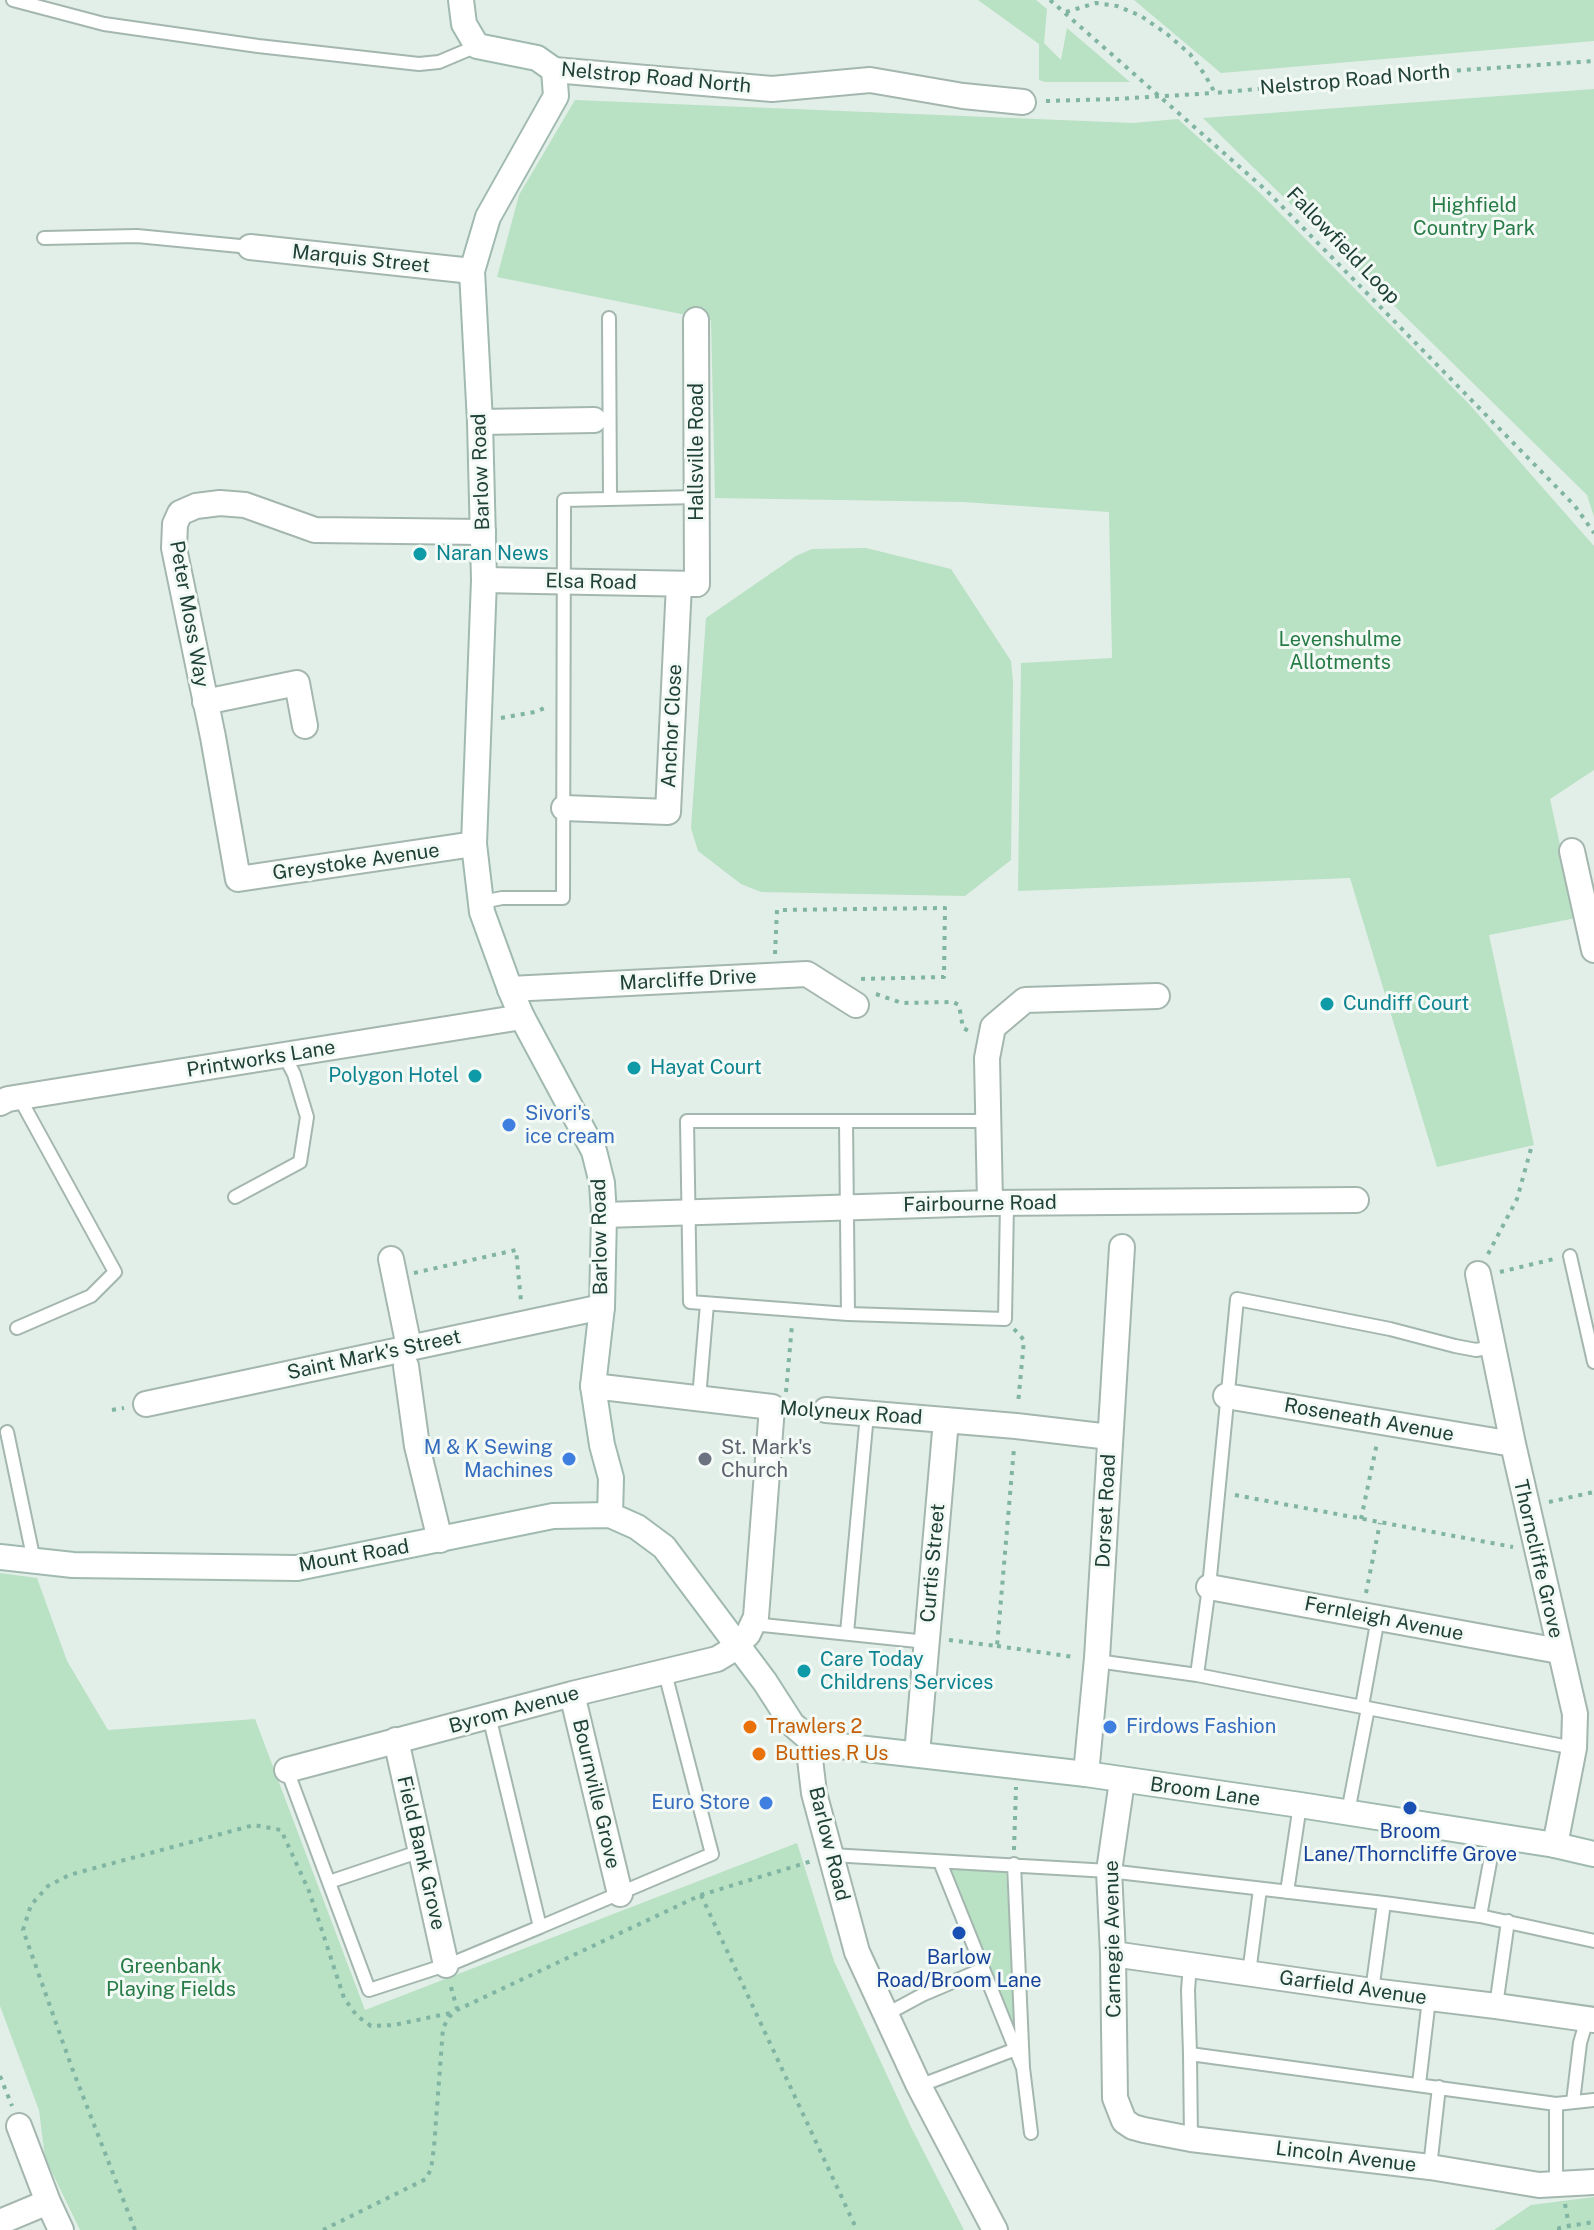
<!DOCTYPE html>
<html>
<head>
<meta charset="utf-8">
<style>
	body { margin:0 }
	canvas { display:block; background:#e2eee8 }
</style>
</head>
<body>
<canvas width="1594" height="2230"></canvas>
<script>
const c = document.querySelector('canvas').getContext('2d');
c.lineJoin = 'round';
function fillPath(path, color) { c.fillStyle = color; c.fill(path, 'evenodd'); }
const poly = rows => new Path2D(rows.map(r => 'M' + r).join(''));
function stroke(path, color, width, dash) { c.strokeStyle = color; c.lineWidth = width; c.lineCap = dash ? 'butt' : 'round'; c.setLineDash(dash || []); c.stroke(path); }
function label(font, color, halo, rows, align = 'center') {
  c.font = font + ' "Public Sans",sans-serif'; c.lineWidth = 6; c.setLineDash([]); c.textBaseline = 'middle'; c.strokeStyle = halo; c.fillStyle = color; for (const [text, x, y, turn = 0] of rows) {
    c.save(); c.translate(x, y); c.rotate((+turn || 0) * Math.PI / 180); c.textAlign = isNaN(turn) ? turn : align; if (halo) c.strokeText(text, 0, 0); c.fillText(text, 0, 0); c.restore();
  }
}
const green = poly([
	[978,0,1036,0,1047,9,1044,43,1061,60,1067,28,1130,82,1045,82,1039,80,1039,44],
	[1134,0,1594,0,1594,41,1221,73],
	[1594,89,1594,517,1587,495,1203,118],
	[575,100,1133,123,1178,119,1260,193,1469,404,1594,546,1594,770,1550,799,1576,918,1489,935,1534,1145,1437,1167,1350,878,1018,891,1021,663,1112,658,1109,512,963,502,715,498,711,320,497,277,519,195],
	[866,548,951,569,1011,661,1013,682,1011,860,965,896,761,892,741,884,698,851,691,828,706,618,796,556,812,549],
	[0,1573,37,1578,67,1661,108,1730,255,1719,365,2010,797,1843,834,1961,911,2127,964,2230,80,2230,45,2158,39,2110,0,2006],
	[948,1867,1006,1870,1018,2045],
	[1594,2197,1594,2230,1494,2230,1531,2205]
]);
const path = poly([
	[1050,0,1267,191,1575,506,1594,533],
	[1066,12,1096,3,1117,6,1141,16,1167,34,1190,54,1205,75,1215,93,1435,72,1594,61],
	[1046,101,1115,99],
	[501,718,535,712,547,707],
	[775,954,777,910,945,908,944,977,857,979],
	[876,994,902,1003,953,1002,959,1005,963,1028,969,1031],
	[1488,1254,1517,1199,1532,1145],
	[1500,1272,1554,1259],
	[414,1273,516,1250,521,1301],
	[1014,1329,1024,1340,1018,1404],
	[786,1392,792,1325],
	[112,1410,124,1408],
	[1235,1495,1513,1547],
	[1549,1502,1594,1492],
	[1361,1519,1377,1443],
	[1366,1593,1380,1523],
	[949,1640,997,1646,1014,1448],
	[997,1646,1074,1657],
	[1014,1850,1016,1787],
	[701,1895,857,2230],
	[451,1987,457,2009],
	[0,2076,12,2106],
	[1565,2204,1569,2226],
	[135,2230,72,2068,23,1930,31,1905,48,1886,69,1875,254,1825,281,1830,309,1891,344,1998,357,2016,371,2026,394,2025,455,2012],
	[323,2230,426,2179,431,2169,434,2147,443,2028,449,2017,457,2010,701,1895,812,1861],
	[1559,2230,1559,2228,1569,2226,1594,2222]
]);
const lane = poly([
	[13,0,104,24,258,46,419,64,439,62,477,46],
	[44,238,137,236,250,247],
	[609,318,610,499],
	[482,902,502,898,563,898,564,500,697,497],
	[846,1121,848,1314],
	[988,1121,687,1121,690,1302,848,1314,1005,1319,1007,1203],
	[235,1197,300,1162,307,1117,294,1074,284,1055],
	[1570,1256,1594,1362],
	[17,1328,91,1296,115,1272,19,1097],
	[699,1398,707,1304],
	[7,1432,34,1561],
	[753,1624,927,1642],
	[847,1633,867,1414],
	[1097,1661,1197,1675,1574,1748],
	[1197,1675,1209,1587,1237,1299,1390,1329,1455,1346,1476,1350,1493,1347],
	[1362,1706,1378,1618],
	[489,1716,540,1927,712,1854,665,1673],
	[287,1770,369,1990,458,1961,540,1927],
	[1348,1812,1368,1708],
	[831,1855,1109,1871,1384,1903,1480,1916,1594,1941],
	[940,1862,1023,2068,1014,1864],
	[329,1882,421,1851],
	[1287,1892,1300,1805],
	[1480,1916,1495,1835],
	[1190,1965,1188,1990,1190,2054],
	[1249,1973,1260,1889],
	[1372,1991,1384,1903],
	[1496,2006,1508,1921],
	[885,2015,922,1995,983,1969],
	[1023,2068,1031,2133],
	[1419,2084,1429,1999],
	[919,2086,1016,2049],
	[1573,2102,1580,2043,1587,2019],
	[1556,2104,1556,2185],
	[1191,2139,1190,2054,1556,2104,1594,2100],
	[1430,2167,1439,2087]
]);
const street = poly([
	[554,70,772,89,870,80,963,96,1023,102],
	[250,247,472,271],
	[480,422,594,420],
	[484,580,697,584,696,320],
	[205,702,297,683,305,726],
	[564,808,668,812,679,584],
	[474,844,238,879,213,737,174,548,175,524,180,513,196,506,220,503,245,505,315,530,483,532],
	[1572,851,1594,950],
	[510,989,807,974,856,1005],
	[0,1103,8,1099,522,1017],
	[990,1203,987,1058,993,1027,1025,1000,1157,996],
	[604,1215,990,1203,1356,1200],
	[391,1259,409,1347],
	[1478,1274,1513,1444,1575,1714,1574,1748,1555,1845],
	[406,1366,417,1446,440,1540],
	[1226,1396,1513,1444],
	[146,1404,602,1307],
	[826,1410,1016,1426,1110,1437],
	[1209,1587,1559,1651],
	[572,1694,620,1894],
	[396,1740,446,1965],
	[814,1743,810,1759,814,1793,857,1952,919,2086,995,2230],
	[917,1754,946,1420],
	[287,1770,572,1694,717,1659,727,1653,748,1634,756,1617,772,1407,593,1386],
	[1086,1774,1097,1658,1122,1247],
	[1122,1781,1109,1871,1113,1954,1115,2098,1124,2121,1133,2127,1144,2130,1191,2139,1430,2167,1539,2185,1594,2182],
	[1113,1954,1372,1991,1496,2006,1594,2020],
	[19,2126,48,2202,61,2230],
	[0,2222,48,2202]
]);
const secondary = poly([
	[461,0,464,24,477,46,537,58,554,70,556,96,488,217,472,271,480,422,484,580,474,844,482,912,510,989,522,1017,594,1151,602,1183,604,1215,602,1307,593,1386,602,1445,611,1478,610,1515],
	[0,1557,73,1565,297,1568,553,1516,610,1515,637,1527,664,1547,765,1682,792,1724,814,1743,1086,1774,1300,1805,1555,1845,1594,1854]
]);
const pathBridge = poly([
	[1115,99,1215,93]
]);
const markers = [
	[420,554,8,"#0f9aa8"],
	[1327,1004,8,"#0f9aa8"],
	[634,1068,8,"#0f9aa8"],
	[475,1076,8,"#0f9aa8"],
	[509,1125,8,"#3f7fe0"],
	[569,1459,8,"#3f7fe0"],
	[705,1459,8,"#6b7280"],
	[804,1671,8,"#0f9aa8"],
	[750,1727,8,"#e8710a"],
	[1110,1727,8,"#3f7fe0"],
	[759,1754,8,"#e8710a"],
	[766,1803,8,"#3f7fe0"],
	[1410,1808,8,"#1a4fb4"],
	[959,1933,8,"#1a4fb4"]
];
const streetNames = [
	["Nelstrop Road North",656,78,5],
	["Nelstrop Road North",1355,80,-5],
	["Fallowfield Loop",1343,246,46],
	["Marquis Street",361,259,6],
	["Hallsville Road",697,452,-90],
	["Barlow Road",481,472,-92],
	["Elsa Road",591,582,1],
	["Peter Moss Way",189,614,80],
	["Anchor Close",672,726,-87],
	["Greystoke Avenue",356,862,-8],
	["Marcliffe Drive",688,980,-3],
	["Printworks Lane",261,1059,-9],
	["Fairbourne Road",980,1204,-1],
	["Barlow Road",600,1237,-91],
	["Saint Mark's Street",374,1355,-12],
	["Molyneux Road",851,1413,4],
	["Roseneath Avenue",1369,1420,10],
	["Dorset Road",1106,1511,-87],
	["Mount Road",354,1556,-10],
	["Thorncliffe Grove",1538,1559,77],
	["Curtis Street",933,1563,-85],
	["Fernleigh Avenue",1384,1619,11],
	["Byrom Avenue",514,1710,-15],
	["Broom Lane",1205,1792,8],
	["Bournville Grove",596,1794,77],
	["Barlow Road",829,1844,76],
	["Field Bank Grove",421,1853,77],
	["Carnegie Avenue",1113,1939,-91],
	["Garfield Avenue",1353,1988,8],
	["Lincoln Avenue",1346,2157,7]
];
const parkNames = [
	["Highfield",1474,206],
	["Country Park",1474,229],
	["Levenshulme",1340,640],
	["Allotments",1340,663],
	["Greenbank",171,1967],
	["Playing Fields",171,1990]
];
const cultureNames = [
	["Naran News",436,554],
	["Cundiff Court",1343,1004],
	["Hayat Court",650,1068],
	["Polygon Hotel",459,1076,"right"],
	["Care Today",820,1660],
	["Childrens Services",820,1683]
];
const shopNames = [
	["Sivori's",525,1114],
	["ice cream",525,1137],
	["M & K Sewing",553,1448,"right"],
	["Machines",553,1471,"right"],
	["Firdows Fashion",1126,1727],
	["Euro Store",750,1803,"right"]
];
const worshipNames = [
	["St. Mark's",721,1448],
	["Church",721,1471]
];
const foodNames = [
	["Trawlers 2",766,1727],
	["Butties R Us",775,1754]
];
const transitNames = [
	["Broom",1410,1832],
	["Lane/Thorncliffe Grove",1410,1855],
	["Barlow",959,1958],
	["Road/Broom Lane",959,1981]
];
fillPath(green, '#b9e1c3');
stroke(lane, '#a4b7af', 16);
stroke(street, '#a4b7af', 28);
stroke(secondary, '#a0bab0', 28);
stroke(path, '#80b4a3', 4, [4, 6]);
stroke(lane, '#fff', 12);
stroke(street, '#fff', 24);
stroke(secondary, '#fff', 24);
stroke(pathBridge, '#80b4a3', 4, [4, 6]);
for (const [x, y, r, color] of markers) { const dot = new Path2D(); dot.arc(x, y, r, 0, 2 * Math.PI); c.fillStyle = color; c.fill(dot); stroke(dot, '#f3faf6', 3); }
label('20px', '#204137', '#f3faf6', streetNames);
label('20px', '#277b46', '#f3faf6', parkNames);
label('20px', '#0d838f', '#f3faf6', cultureNames, 'left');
label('20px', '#366cbe', '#f3faf6', shopNames, 'left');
label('20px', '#5b616d', '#f3faf6', worshipNames, 'left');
label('20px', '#c56008', '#f3faf6', foodNames, 'left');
label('20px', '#164399', '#f3faf6', transitNames);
</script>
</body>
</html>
